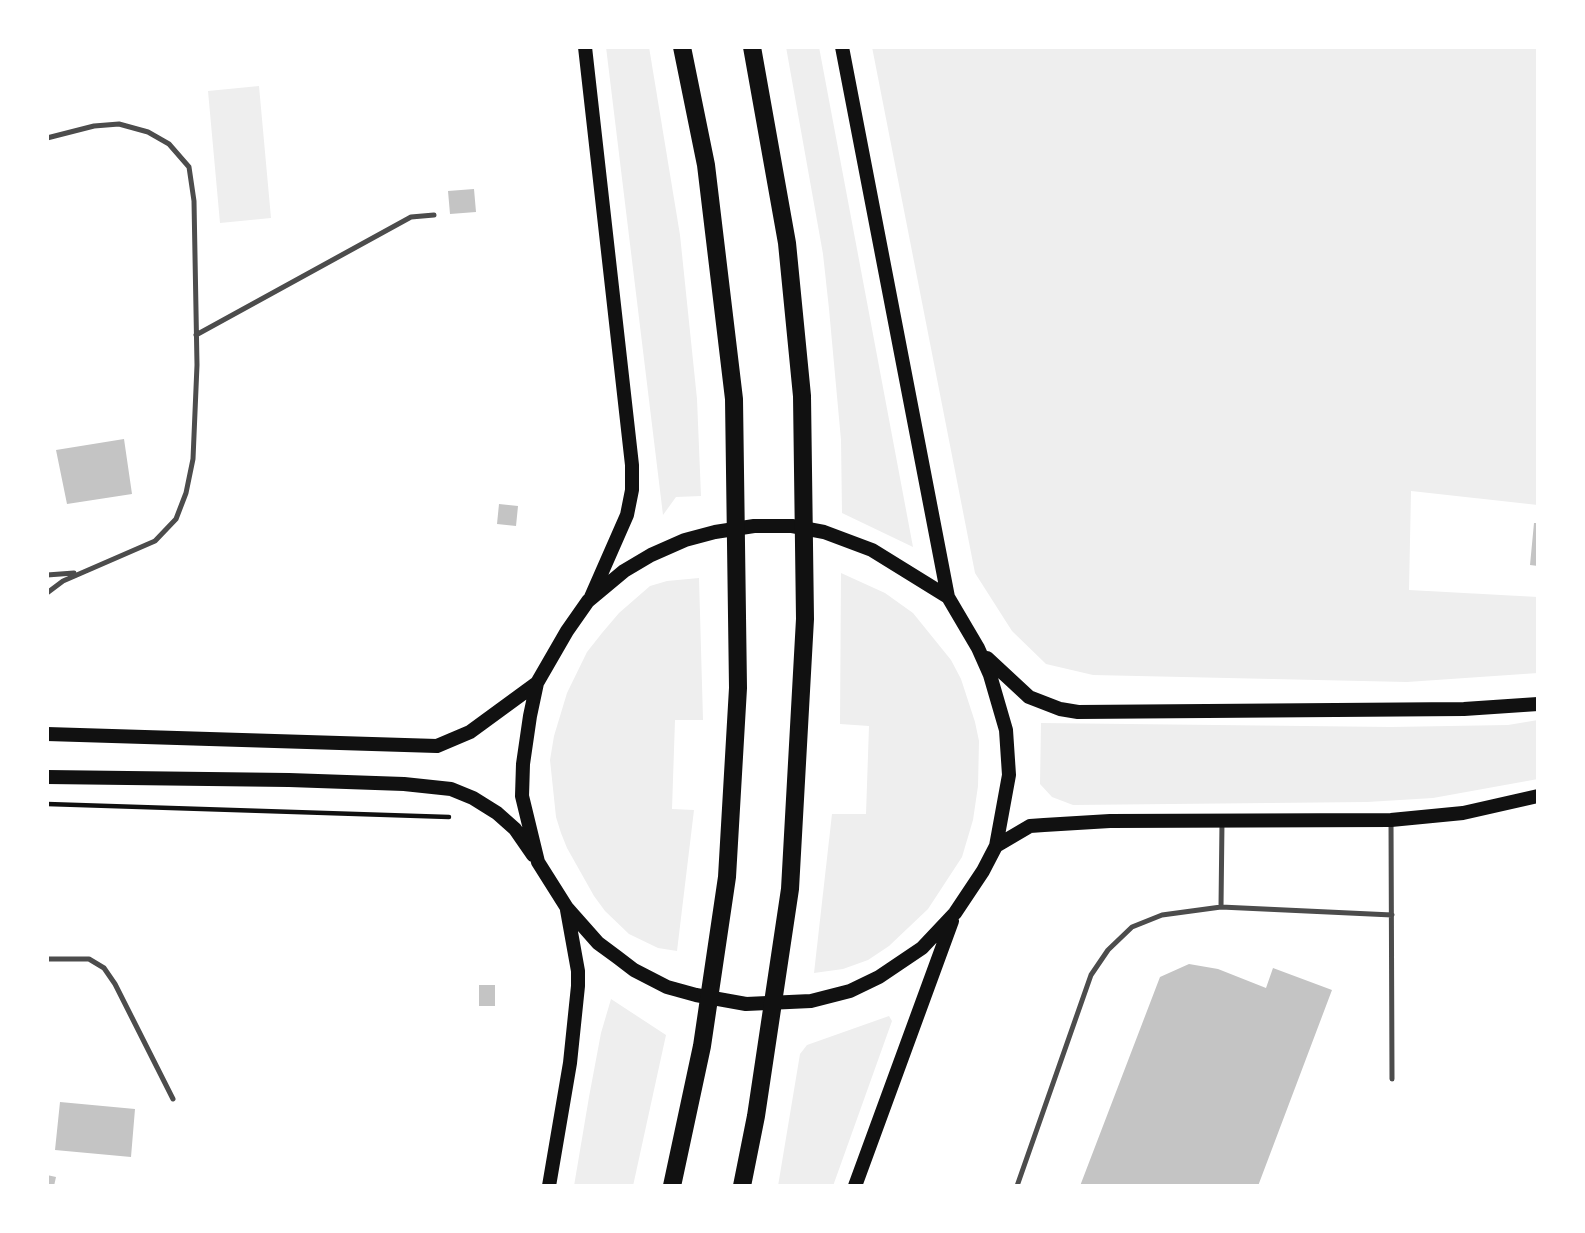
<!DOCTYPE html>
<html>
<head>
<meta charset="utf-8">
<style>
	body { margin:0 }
	#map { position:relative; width:1585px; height:1233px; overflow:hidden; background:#fff; font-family:"Golos Text",sans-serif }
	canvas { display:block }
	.frame { position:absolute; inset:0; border:49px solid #fff; pointer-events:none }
</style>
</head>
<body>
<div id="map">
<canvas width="1585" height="1233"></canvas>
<div class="frame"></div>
</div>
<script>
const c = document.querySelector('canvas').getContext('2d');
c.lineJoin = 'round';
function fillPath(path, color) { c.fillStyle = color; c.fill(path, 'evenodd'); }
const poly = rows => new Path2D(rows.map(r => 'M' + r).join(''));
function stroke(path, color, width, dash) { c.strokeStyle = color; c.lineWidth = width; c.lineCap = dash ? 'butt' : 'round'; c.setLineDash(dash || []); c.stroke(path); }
const green = poly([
	[606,47,649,47,680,235,697,399,701,496,676,497,663,515],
	[786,47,819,47,913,547,842,513,841,440,829,309,823,254],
	[872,47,1538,47,1538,505,1411,491,1409,590,1538,597,1538,673,1407,682,1093,675,1046,664,1012,631,975,573],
	[259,86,271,218,220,223,208,91],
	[841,573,885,593,913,613,951,660,961,679,975,722,979,741,978,786,973,820,962,857,928,909,889,946,868,960,843,969,814,973,832,814,866,814,869,726,840,724],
	[699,578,703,720,675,720,672,809,694,810,677,951,658,948,629,934,605,911,594,896,567,848,561,833,556,817,550,760,554,736,567,693,587,652,602,633,619,613,650,586,667,581],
	[1538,720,1538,779,1433,798,1367,802,1073,805,1052,797,1040,784,1041,723,1391,727,1508,725],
	[611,999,666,1035,633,1186,574,1186,589,1097,601,1033],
	[889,1016,892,1021,833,1186,778,1186,800,1054,807,1045]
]);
const building = poly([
	[474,189,476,212,450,214,448,191],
	[124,439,132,494,67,504,56,450],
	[499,504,518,506,516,526,497,524],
	[1534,523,1538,523,1538,566,1530,565],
	[1189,964,1218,969,1266,988,1273,968,1332,990,1258,1186,1080,1186,1160,977],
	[479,985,495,985,495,1006,479,1006],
	[60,1102,135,1109,131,1157,55,1150],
	[47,1175,56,1177,54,1186,47,1186]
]);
const path = poly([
	[47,804,449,817]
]);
const service = poly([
	[47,138,94,126,119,124,148,132,169,144,189,167,194,201,197,365,193,459,186,493,176,519,155,541,63,581,47,593],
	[196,335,411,217,434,215],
	[47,575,74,573],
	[1391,820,1392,1079],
	[1221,907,1222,822],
	[47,959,89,959,104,968,115,984,173,1099],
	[1017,1186,1091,975,1108,950,1132,927,1162,915,1221,907,1392,915]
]);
const secondary = poly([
	[585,47,632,465,632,490,627,515,591,597],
	[842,47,948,597,978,648,990,675,1006,730,1009,775,996,846,983,871,955,913,922,948,879,977,850,991,811,1001,746,1004,696,995,667,987,634,970,617,957,598,943,567,908,538,862,522,796,523,764,530,716,537,683,567,631,588,601,624,571,651,555,685,540,715,532,754,526,792,526,824,532,872,550,948,597],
	[987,658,1029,697,1060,709,1078,712,1464,709,1538,704],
	[47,734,437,746,470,732,537,683],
	[47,777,289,780,404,784,451,789,473,798,497,813,515,829,533,855],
	[996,846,1030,826,1044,825,1110,821,1391,820,1463,813,1538,796],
	[549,1186,570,1063,578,986,578,971,567,910],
	[855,1186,952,921]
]);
const primary = poly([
	[672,1186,702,1046,727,877,738,688,734,399,706,165,682,47],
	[742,1186,756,1116,790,889,805,619,802,396,787,243,752,47]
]);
fillPath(green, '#eee');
fillPath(building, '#c4c4c4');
stroke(path, '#111', 4.5);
stroke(service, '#4c4c4c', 5);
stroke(secondary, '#111', 14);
stroke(primary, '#111', 18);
</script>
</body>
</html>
